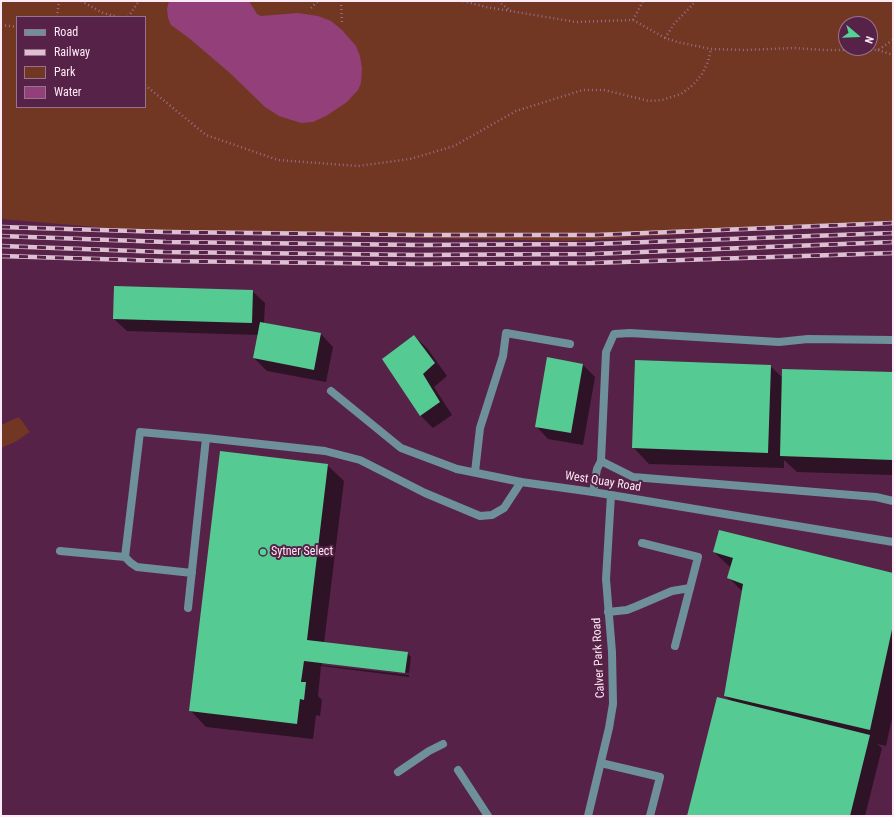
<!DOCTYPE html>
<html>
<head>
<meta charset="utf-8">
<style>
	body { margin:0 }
	#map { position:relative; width:894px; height:817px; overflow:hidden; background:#572248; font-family:"Roboto Condensed",sans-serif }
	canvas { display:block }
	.frame { position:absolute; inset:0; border:2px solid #fee9f6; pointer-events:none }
	.legend { position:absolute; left:16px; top:16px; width:130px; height:92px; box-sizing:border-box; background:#572248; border:1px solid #9a728e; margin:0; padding:5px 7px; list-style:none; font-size:12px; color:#fee9f6 }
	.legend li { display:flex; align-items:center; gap:8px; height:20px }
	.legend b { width:20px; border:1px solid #9a728e }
	.north { position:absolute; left:838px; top:16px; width:40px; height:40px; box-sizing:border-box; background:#572248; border:1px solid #9a728e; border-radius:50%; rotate:109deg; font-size:11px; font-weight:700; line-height:16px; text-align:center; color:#fee9f6 }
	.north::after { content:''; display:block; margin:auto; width:14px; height:18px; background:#52d397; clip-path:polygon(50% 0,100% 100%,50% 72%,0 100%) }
</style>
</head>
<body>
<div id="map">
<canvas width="894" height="817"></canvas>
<div class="frame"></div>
<ul class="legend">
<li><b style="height:5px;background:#6d909b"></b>Road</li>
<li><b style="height:5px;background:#ddc1d3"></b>Railway</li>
<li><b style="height:11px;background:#713722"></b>Park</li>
<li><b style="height:11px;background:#923f7a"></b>Water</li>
</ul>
<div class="north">N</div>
</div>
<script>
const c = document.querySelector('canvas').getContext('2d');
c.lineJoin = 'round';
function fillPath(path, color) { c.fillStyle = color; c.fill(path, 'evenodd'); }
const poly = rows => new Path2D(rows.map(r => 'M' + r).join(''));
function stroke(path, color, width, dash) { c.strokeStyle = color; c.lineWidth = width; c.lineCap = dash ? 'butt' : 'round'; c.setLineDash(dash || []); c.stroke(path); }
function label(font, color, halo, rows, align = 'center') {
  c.font = font + ' "Roboto Condensed",sans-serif'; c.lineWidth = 4; c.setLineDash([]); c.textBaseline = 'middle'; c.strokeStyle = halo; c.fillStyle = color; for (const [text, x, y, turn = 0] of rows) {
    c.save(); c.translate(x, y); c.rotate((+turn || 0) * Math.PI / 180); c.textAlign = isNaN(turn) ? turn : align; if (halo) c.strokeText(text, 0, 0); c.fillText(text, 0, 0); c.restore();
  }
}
const green = poly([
	[1,1,893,1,893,222,571,241,168,233,1,219],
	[17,17,145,17,145,107,17,107],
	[846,24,870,24,870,48,846,48],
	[19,417,30,432,15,442,1,448,1,425]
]);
const water = poly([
	[169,1,249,1,257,14,261,16,298,13,318,16,331,21,342,30,356,46,360,56,362,68,361,83,358,90,347,102,326,116,313,122,301,123,279,116,265,107,231,74,189,38,171,25,168,18,167,9]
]);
const shadow = poly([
	[252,291,265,303,264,323,321,334,333,347,326,382,267,371,254,358,259,335,127,331,114,319],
	[414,336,427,348,447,376,434,387,452,415,433,428,421,416,383,359],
	[583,365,595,377,583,445,548,439,536,426],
	[770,366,783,378,893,373,893,475,797,472,784,460,784,468,649,464,633,447],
	[327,465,344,481,324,643,407,653,411,657,409,673,322,662,322,665,409,675,409,677,321,666,318,696,322,700,320,716,316,715,313,739,206,727,190,710],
	[714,552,893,574,893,714,886,746,877,744,882,748,865,816,688,816,731,701,725,696,743,592,728,577,731,568]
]);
const building = poly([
	[114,286,253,290,252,323,113,319],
	[260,322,321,333,314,370,253,358],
	[414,335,435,363,423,374,440,402,420,416,382,359],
	[547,357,583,364,571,433,535,427],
	[635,360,771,365,768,453,632,448],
	[782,369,893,372,893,460,780,456],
	[220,451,328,464,307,640,408,652,405,673,304,661,301,682,306,682,304,700,300,699,297,724,189,711],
	[719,530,893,573,893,625,870,730,724,696,743,584,727,578,733,558,713,552],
	[717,697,870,735,850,816,687,816]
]);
const path = poly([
	[81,1,103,13,118,17],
	[341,1,342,24],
	[463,1,486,7,576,22,633,20,665,38,677,42,711,49,745,50,794,48,825,50,878,50,893,40],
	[498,1,511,11],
	[311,8,318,1],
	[57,17,59,1],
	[128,17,139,1],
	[633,20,643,1],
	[1,25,17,27],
	[665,38,674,24,696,1],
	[878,50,893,55],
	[145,85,206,135,278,160,358,166,410,159,454,146,516,111,583,90,604,90,649,101,662,100,681,94,693,85,702,74,708,62,711,49]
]);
const service = poly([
	[893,340,808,339,779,342,630,333,614,334,606,352,601,461,633,477,876,497,893,501],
	[331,391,401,448,457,469],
	[475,472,480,428,503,356,506,333,570,344],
	[593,492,597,469,601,461],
	[642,543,698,557,675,646],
	[60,551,125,557,131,563,137,567,192,573],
	[125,557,140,432,206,438],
	[188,608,206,438,325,451,360,460,425,493,480,516,492,515,504,508,521,482],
	[608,612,627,610,637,606,672,591,690,588],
	[601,763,660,777,650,816],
	[458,770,488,816],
	[398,772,429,751,443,744]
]);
const minor = poly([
	[457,469,521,482,593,492,893,542],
	[588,816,609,728,613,704,612,652,606,579,611,495]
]);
const rail = poly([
	[1,227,167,232,421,235,597,235,893,223],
	[1,236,166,242,420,245,593,244,893,233],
	[1,246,164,252,418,255,592,254,893,242],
	[1,256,164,261,419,264,592,263,893,253]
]);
const markers = [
	[263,552,4,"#52d397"]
];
const streetNames = [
	["West Quay Road",603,482,9],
	["Calver Park Road",599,658,-93]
];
const poiNames = [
	["Sytner Select",271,552]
];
fillPath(green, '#713722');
fillPath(water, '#923f7a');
fillPath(shadow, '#0007');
fillPath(building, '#56ca93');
stroke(path, '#976e8a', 2.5, [1, 3]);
stroke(service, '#6d909b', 8);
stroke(minor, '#6d909b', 8);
stroke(rail, '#ddc1d3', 4.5);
stroke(rail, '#572248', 3, [9]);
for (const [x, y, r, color] of markers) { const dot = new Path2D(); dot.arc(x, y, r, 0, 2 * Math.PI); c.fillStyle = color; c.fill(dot); stroke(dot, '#572248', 1.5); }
label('12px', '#fee9f6', '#572248', streetNames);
label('12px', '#fee9f6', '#572248', poiNames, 'left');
</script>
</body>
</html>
